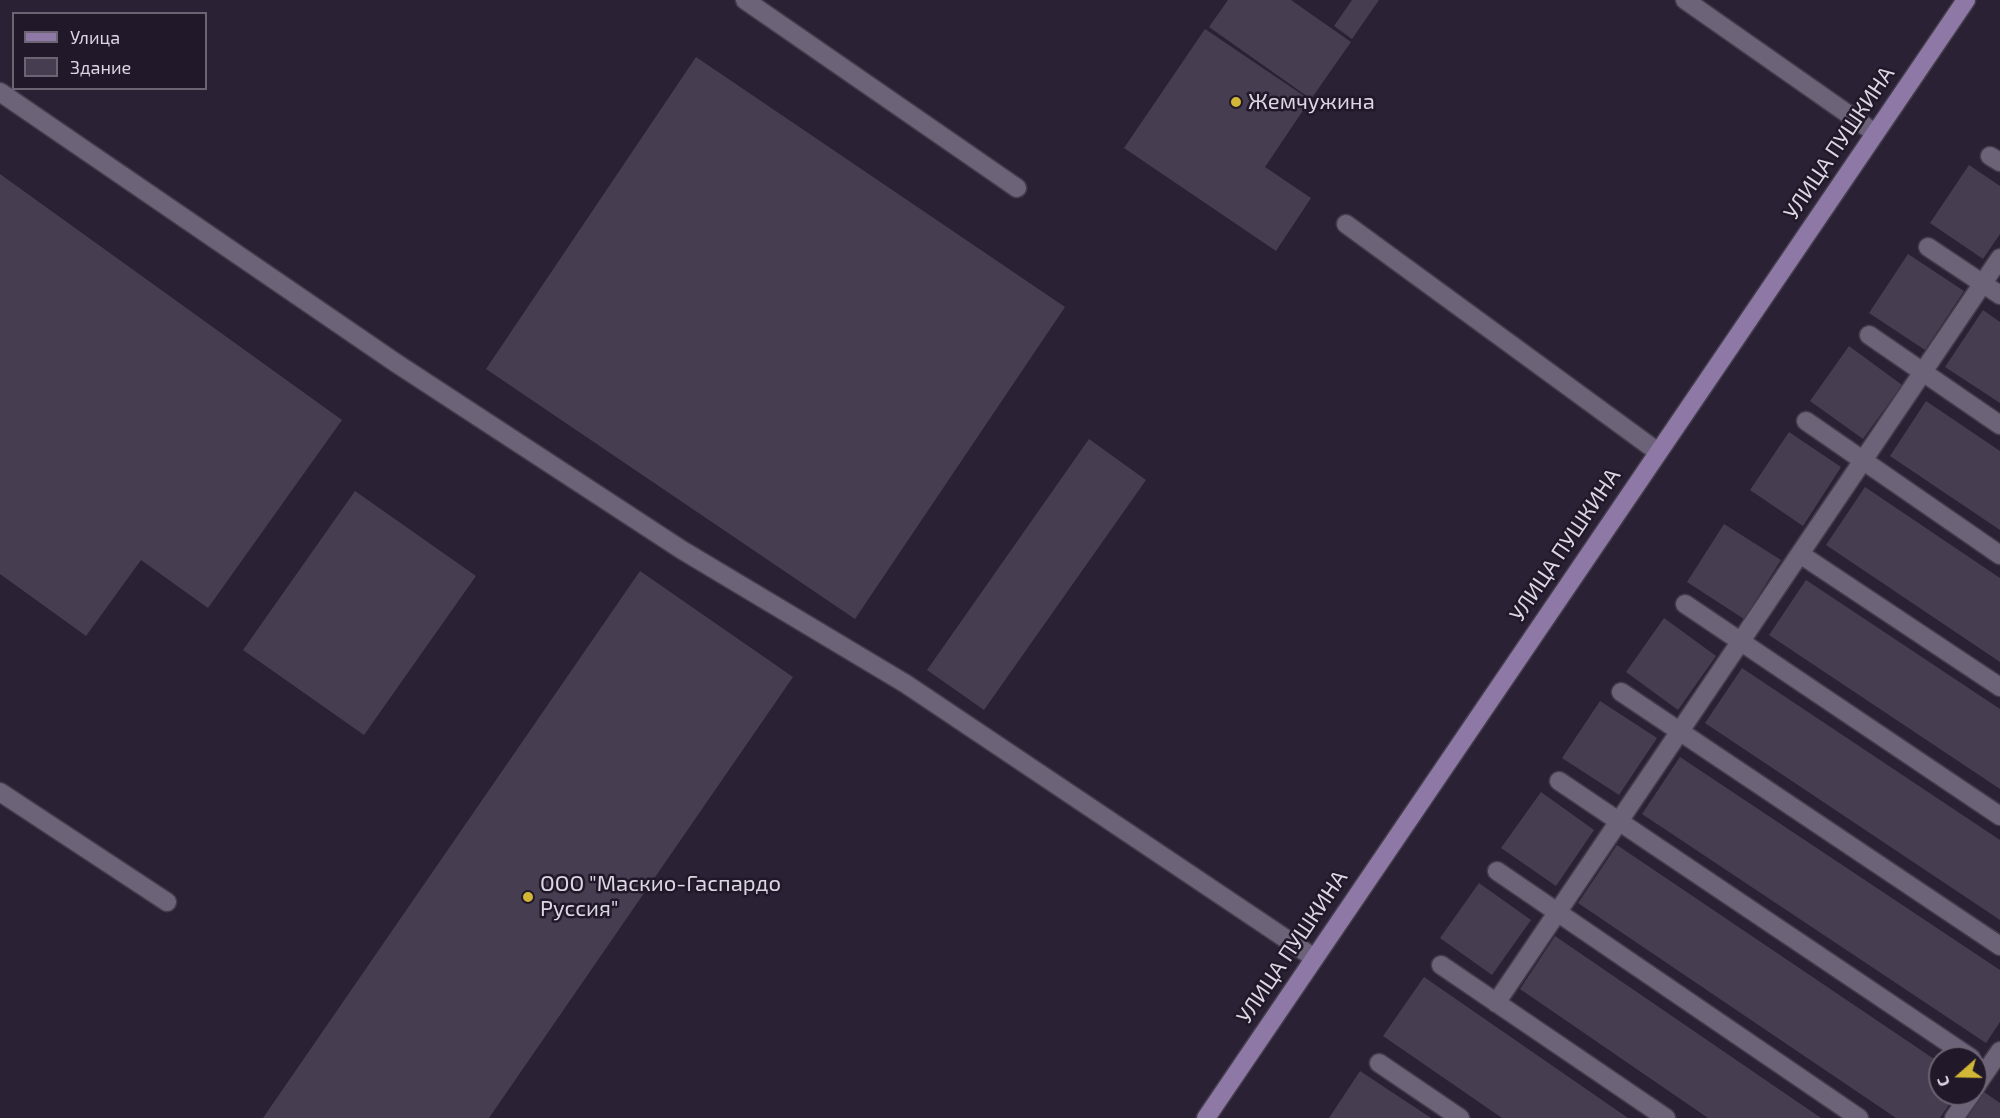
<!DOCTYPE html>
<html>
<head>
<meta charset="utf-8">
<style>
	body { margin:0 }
	#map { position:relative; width:2000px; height:1118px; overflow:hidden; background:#2a2234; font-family:"Exo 2",sans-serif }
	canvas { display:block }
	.legend { position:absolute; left:12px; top:12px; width:195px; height:78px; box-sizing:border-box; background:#211829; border:2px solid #6c6473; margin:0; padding:8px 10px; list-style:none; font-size:18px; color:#dcd6e2 }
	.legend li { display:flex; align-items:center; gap:12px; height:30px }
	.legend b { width:30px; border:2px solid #6c6473 }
	.north { position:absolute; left:1928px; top:1046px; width:60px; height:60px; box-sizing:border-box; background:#211829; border:2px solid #6c6473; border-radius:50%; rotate:250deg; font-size:16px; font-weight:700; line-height:24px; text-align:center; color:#dcd6e2 }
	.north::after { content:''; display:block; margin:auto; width:21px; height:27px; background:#d2b635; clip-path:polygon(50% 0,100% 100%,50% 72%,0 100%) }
</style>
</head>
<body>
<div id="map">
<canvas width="2000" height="1118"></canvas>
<ul class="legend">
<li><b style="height:8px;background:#8e78a5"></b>Улица</li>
<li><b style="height:16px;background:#463d50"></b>Здание</li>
</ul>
<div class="north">С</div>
</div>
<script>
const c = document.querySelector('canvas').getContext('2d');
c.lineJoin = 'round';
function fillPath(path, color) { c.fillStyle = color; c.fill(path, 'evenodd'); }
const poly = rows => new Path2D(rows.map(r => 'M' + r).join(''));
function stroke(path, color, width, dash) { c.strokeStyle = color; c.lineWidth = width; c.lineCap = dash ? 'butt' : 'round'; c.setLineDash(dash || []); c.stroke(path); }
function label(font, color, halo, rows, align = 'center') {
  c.font = font + ' "Exo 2",sans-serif'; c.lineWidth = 5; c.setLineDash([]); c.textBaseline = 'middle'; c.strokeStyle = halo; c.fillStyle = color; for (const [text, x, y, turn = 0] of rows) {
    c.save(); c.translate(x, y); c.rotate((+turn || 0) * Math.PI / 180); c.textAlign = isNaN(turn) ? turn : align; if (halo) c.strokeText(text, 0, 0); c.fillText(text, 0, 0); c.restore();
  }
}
const building = poly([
	[1228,0,1291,0,1351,42,1311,99,1209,27],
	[1352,0,1379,0,1352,39,1334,26],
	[1205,29,1310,100,1265,167,1311,198,1276,251,1124,148],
	[696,57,1065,307,855,619,486,369],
	[1969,165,2000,186,2000,234,1983,259,1930,223],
	[0,174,342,420,208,608,141,560,86,636,0,574],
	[1908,254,1964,291,1925,350,1869,313],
	[1983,310,2000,322,2000,403,1945,367],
	[1849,346,1902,385,1863,439,1810,401],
	[1926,401,2000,451,2000,530,1890,456],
	[1789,432,1841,467,1803,526,1750,490],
	[1089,439,1146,480,984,710,927,670],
	[1865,487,2000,578,2000,662,1826,545],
	[355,491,476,576,364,735,243,650],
	[1724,524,1781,560,1744,619,1687,582],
	[640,571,793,677,489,1118,263,1118],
	[1806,580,2000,709,2000,789,1769,635],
	[1664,618,1716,656,1678,710,1626,672],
	[1742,668,2000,840,2000,920,1705,723],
	[1600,701,1657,738,1619,795,1562,758],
	[1680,757,2000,970,2000,1022,1986,1043,1642,814],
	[1541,792,1594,830,1556,886,1501,848],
	[1617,845,1940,1063,1940,1094,1956,1094,1940,1118,1896,1118,1578,903],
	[1479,883,1531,920,1492,975,1440,938],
	[1555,936,1821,1118,1708,1118,1520,989],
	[1424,977,1628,1118,1502,1118,1383,1036],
	[1360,1071,1431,1118,1329,1118],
	[1984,1092,2000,1103,2000,1118,1967,1118]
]);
const minor = poly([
	[745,0,1017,188],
	[1685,0,1875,133],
	[0,92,396,363,682,550,906,684,1313,957],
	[1990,156,2000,162],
	[1346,224,1658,452],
	[1928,247,2000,295],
	[1869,335,2000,425],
	[1806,421,2000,555],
	[1800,554,2000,687],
	[1685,604,2000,816],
	[1621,692,2000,946],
	[1559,781,1971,1058],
	[0,792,167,902],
	[1497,871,1859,1118],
	[1441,965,1666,1118],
	[1496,1003,2000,258],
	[1379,1063,1460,1118],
	[1976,1086,2000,1051],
	[1954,1118,1971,1094]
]);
const major = poly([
	[1206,1118,1966,0]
]);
const markers = [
	[1236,102,6,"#d2b635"],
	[528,897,6,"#d2b635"]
];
const poiNames = [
	["Жемчужина",1248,102],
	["ООО \"Маскио-Гаспардо",540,884],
	["Руссия\"",540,909]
];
const streetNames = [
	["УЛИЦА ПУШКИНА",1839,143,-56],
	["УЛИЦА ПУШКИНА",1565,545,-56],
	["УЛИЦА ПУШКИНА",1292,947,-56]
];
fillPath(building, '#463d50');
stroke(minor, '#433c4b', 21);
stroke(major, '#433c4b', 21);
stroke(minor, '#6c6378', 18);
stroke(major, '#8e78a5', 18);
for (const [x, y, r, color] of markers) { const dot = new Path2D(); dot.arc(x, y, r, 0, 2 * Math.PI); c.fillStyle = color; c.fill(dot); stroke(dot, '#211829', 2); }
label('22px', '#dcd6e2', '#211829', poiNames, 'left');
label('22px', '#dcd6e2', '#211829', streetNames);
</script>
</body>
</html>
